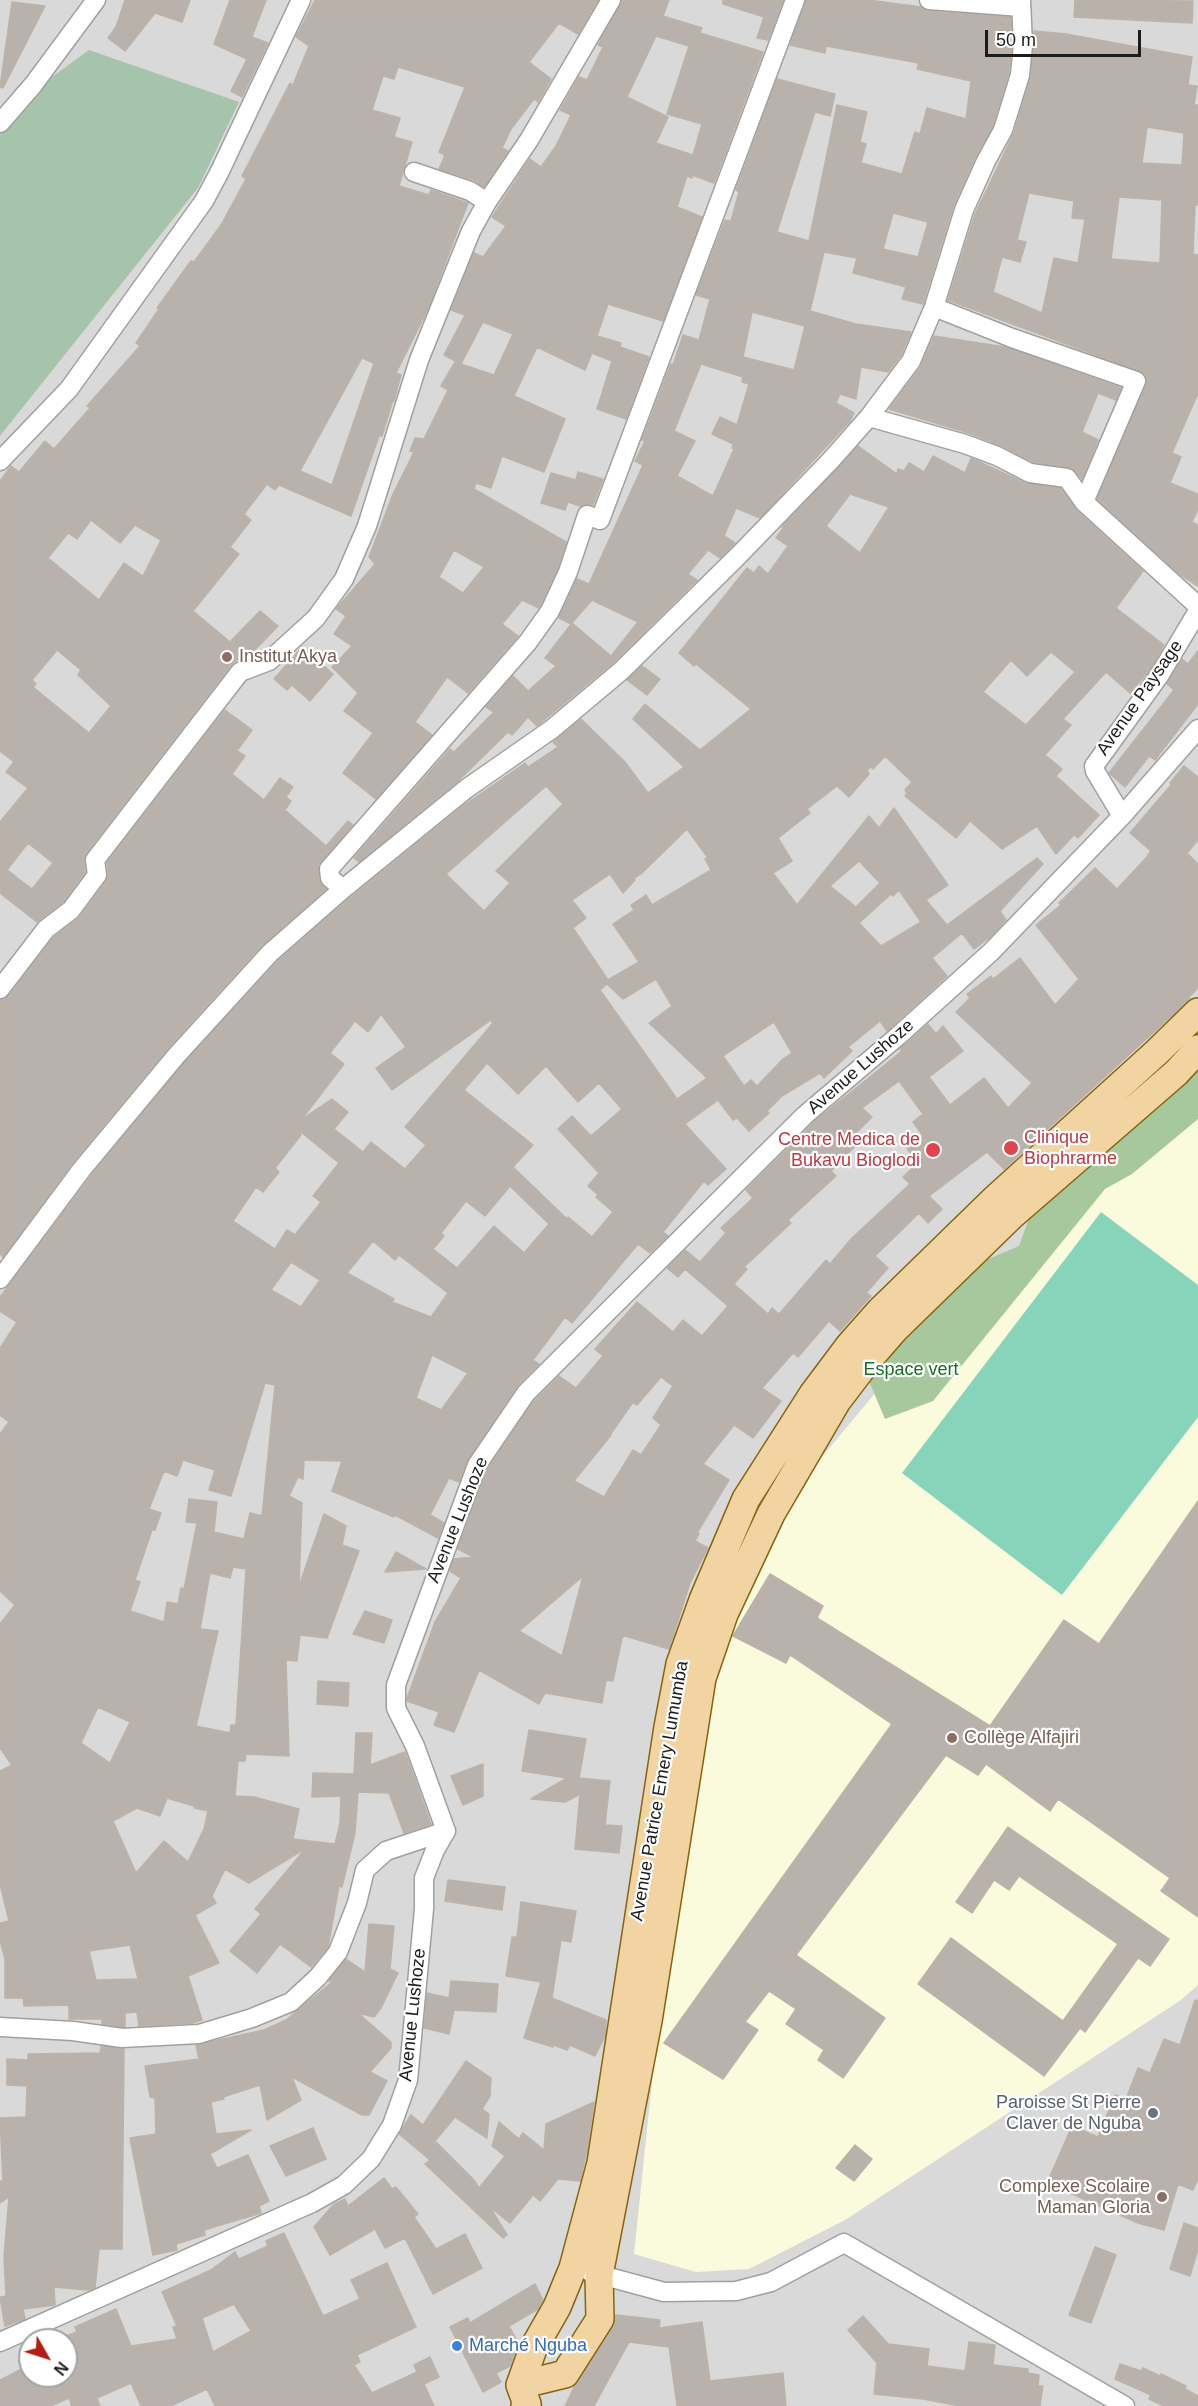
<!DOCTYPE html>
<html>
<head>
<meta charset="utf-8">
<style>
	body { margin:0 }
	#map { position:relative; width:1198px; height:2406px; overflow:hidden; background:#edeae3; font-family:Arial,sans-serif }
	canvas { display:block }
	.north { position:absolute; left:18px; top:2328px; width:60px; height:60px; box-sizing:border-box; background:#fff; border:2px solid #a4a4a4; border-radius:50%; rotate:129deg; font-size:16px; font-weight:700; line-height:24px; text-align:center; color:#1c1c1c }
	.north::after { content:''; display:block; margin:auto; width:21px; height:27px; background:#b51c14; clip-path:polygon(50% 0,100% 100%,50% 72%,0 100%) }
	.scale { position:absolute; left:985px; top:30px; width:156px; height:27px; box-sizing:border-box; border:3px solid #1c1c1c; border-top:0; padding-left:8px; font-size:18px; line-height:21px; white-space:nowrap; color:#1c1c1c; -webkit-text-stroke:4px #fff; paint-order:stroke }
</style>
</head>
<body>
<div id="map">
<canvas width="1198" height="2406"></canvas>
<div class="north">N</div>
<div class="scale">50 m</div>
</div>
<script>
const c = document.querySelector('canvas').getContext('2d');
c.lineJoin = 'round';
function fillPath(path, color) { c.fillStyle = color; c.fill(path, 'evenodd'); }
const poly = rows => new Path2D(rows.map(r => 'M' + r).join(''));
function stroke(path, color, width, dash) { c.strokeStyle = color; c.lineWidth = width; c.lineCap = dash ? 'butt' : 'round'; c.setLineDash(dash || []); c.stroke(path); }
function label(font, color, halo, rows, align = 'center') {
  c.font = font + ' Arial,sans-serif'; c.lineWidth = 4.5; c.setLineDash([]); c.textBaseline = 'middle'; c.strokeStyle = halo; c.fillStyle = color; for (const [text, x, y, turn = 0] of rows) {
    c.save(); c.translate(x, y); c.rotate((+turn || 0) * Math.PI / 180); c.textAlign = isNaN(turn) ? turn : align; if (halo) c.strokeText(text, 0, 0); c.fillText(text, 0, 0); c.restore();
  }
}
const residential = poly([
	[0,0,1198,0,1198,2406,0,2406,0,436,198,188,0,115],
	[30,2340,66,2340,66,2376,30,2376]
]);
const education = poly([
	[1198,1081,1198,1985,1181,2000,845,2220,749,2269,696,2272,634,2254,660,2006,687,1841,724,1634,782,1505,896,1368]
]);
const forest = poly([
	[1198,1047,1198,1119,1132,1174,1105,1189,933,1401,885,1419,863,1367,951,1275,1019,1246,1039,1191]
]);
const cemetery = poly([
	[89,50,239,102,198,188,0,436,0,115]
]);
const pitch = poly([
	[1101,1212,1198,1285,1198,1417,1062,1595,902,1473]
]);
const stream = poly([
	[266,946,287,922]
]);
const building = poly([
	[125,0,190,0,182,22,155,13,125,51,108,38,116,27,125,0],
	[230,0,266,0,252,37,268,43,242,97,231,91,247,59,214,44,230,0],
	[315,0,598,0,578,34,559,23,529,62,551,79,538,102,534,99,511,129,502,148,508,151,484,187,474,180,439,169,445,155,439,152,465,87,398,67,394,79,383,76,372,110,400,118,394,137,412,142,399,186,429,195,431,190,468,203,428,309,396,373,401,375,394,401,393,400,382,436,379,436,351,516,279,485,275,490,267,484,244,514,251,520,230,547,239,554,193,611,230,642,260,611,278,626,248,657,245,654,231,665,86,853,84,861,85,872,63,902,37,922,0,893,0,822,28,788,6,772,14,762,0,751,0,481,11,466,19,472,45,441,54,449,90,408,87,406,140,346,136,343,159,309,157,308,191,261,194,262,221,225,246,179,242,176,290,83,293,85,309,46,296,37,315,0],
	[362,358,374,363,332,485,300,471,362,358],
	[91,520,120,543,135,525,161,540,143,576,124,563,99,600,48,558,68,533,77,539,91,520],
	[57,650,81,670,78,675,111,706,89,733,33,687,36,684,32,680,57,650],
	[28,843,53,863,32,889,7,870,28,843],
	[622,0,669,0,663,16,702,28,700,33,763,52,714,183,692,175,692,178,687,176,677,207,702,217,663,321,608,304,597,336,621,343,620,347,649,357,626,419,597,409,612,361,592,353,585,370,537,347,514,396,565,419,544,472,502,456,491,488,476,483,474,489,566,542,558,568,539,608,522,600,502,624,518,636,468,693,447,677,415,722,432,735,376,799,343,773,373,733,344,711,358,693,332,667,352,646,334,634,346,616,336,609,375,564,369,557,393,494,414,452,410,451,415,438,424,439,448,390,441,386,455,362,494,375,513,334,483,322,461,364,444,355,465,315,451,310,474,253,483,257,506,226,492,217,530,159,541,167,556,146,571,115,560,110,579,77,587,80,603,47,598,45,622,0],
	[656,36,689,46,667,114,702,124,693,155,656,143,668,117,627,97,656,36],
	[454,550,484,567,463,593,439,577,454,550],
	[723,0,783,0,768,40,757,38,764,17,723,4,723,0],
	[806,0,868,0,921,7,928,11,1011,17,1012,45,1009,73,993,126,976,156,953,207,923,304,902,299,906,287,853,273,857,258,824,252,810,311,856,324,911,332,901,355,888,372,861,367,856,399,840,394,836,403,854,413,850,421,760,518,736,508,724,536,735,543,720,558,708,550,688,574,697,580,613,663,537,726,528,717,512,735,508,732,459,780,359,862,354,858,450,749,454,752,494,712,486,707,513,676,528,691,556,666,545,658,572,623,611,656,638,622,592,600,571,624,559,618,577,579,589,584,643,465,635,461,645,441,642,440,671,364,673,365,683,335,699,340,710,299,696,295,725,220,731,221,739,192,736,190,777,79,835,94,830,116,815,112,777,232,809,241,837,105,867,112,860,142,866,144,861,163,902,174,915,132,920,134,927,108,966,119,971,81,917,69,919,63,826,46,825,53,790,45,806,0],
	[893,213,928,222,918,257,883,249,893,213],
	[752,312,805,326,794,370,743,357,752,312],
	[701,364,743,377,742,382,749,384,737,425,720,417,712,434,733,444,732,448,734,449,713,496,677,476,695,441,674,431,701,364],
	[1075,0,1193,1,1192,23,1074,17,1075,0],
	[12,2,45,6,3,88,0,87,12,2],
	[1034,31,1066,34,1192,57,1188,85,1197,86,1194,105,1198,105,1198,205,1195,205,1193,254,1198,255,1198,393,1172,453,1181,457,1170,483,1198,494,1198,509,1192,522,1198,525,1198,586,1178,573,1097,499,1146,385,1147,379,1144,373,948,300,975,214,1014,133,1031,76,1034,31],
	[1147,127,1184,133,1182,165,1142,163,1147,127],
	[1029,193,1074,201,1072,218,1085,219,1078,263,1054,258,1042,313,993,292,1002,257,1020,262,1026,242,1017,240,1029,193],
	[1119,197,1162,200,1160,263,1111,259,1119,197],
	[934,336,1005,347,1121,388,1116,400,1098,393,1082,432,1098,440,1082,479,1072,468,1033,462,1002,446,969,433,889,409,920,368,934,336],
	[858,446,897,474,898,469,904,471,909,463,924,472,933,456,965,473,971,458,1025,483,1061,488,1076,510,1143,571,1116,608,1164,645,1150,670,1130,693,1106,672,1063,719,1071,725,1045,755,1062,769,1056,776,1099,815,1078,838,1074,835,1056,854,1037,826,1002,849,970,821,956,838,905,796,907,793,905,790,912,782,885,756,873,769,871,767,867,770,869,774,849,797,837,786,807,809,810,813,778,838,792,861,773,873,797,905,869,816,879,828,894,808,948,885,926,900,947,925,1037,858,1043,864,1000,911,1006,920,990,937,974,949,962,933,932,958,947,976,887,1031,880,1021,848,1047,852,1051,824,1078,820,1073,782,1096,767,1111,769,1113,749,1131,737,1118,733,1120,718,1100,685,1124,726,1169,708,1185,704,1181,663,1232,668,1236,650,1253,638,1244,572,1323,565,1317,533,1360,539,1364,517,1386,468,1459,459,1482,449,1478,430,1515,444,1523,438,1538,395,1515,394,1517,332,1491,342,1461,304,1460,303,1479,298,1477,289,1496,302,1503,299,1586,324,1514,346,1526,342,1545,359,1551,327,1638,300,1635,297,1661,286,1660,289,1756,246,1754,245,1761,238,1761,235,1796,254,1797,299,1809,293,1839,335,1844,340,1823,341,1796,312,1797,313,1773,354,1774,356,1733,372,1733,370,1765,405,1752,431,1824,404,1833,389,1793,358,1792,355,1833,342,1887,339,1886,328,1947,311,1967,280,1944,257,1973,230,1951,261,1914,255,1909,306,1848,249,1883,225,1869,212,1896,216,1903,195,1915,219,1963,188,1976,202,2020,192,2023,139,2026,137,2012,125,2013,125,2027,123,2027,102,2024,102,2019,69,2019,69,2005,24,2006,23,1998,5,1998,5,1959,0,1940,0,1923,9,1921,0,1884,0,1771,12,1765,0,1748,0,1624,15,1605,0,1591,0,1434,9,1422,0,1415,0,1348,17,1322,0,1311,0,1297,91,1176,184,1063,278,961,350,898,463,806,525,763,528,767,558,747,553,742,581,719,625,762,648,793,684,767,633,719,645,704,700,750,751,709,696,664,694,666,679,653,747,568,754,573,759,566,768,574,788,546,776,538,783,528,782,527,858,446],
	[850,494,889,507,860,553,826,526,850,494],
	[1051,652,1075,672,1026,725,983,692,1011,660,1027,676,1051,652],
	[546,786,563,804,496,871,510,883,484,911,446,874,546,786],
	[687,829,708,858,705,859,711,870,652,905,646,895,631,905,634,910,613,924,639,962,608,980,573,928,586,918,572,900,610,874,623,893,635,880,634,878,642,873,687,829],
	[859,861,880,883,856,907,830,886,859,861],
	[899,890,921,922,881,946,859,923,891,894,893,896,899,890],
	[656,979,672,1006,649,1023,707,1078,677,1099,600,990,607,984,623,999,656,979],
	[381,1014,406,1047,376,1068,392,1090,491,1020,493,1023,405,1127,426,1145,405,1169,371,1142,363,1152,334,1129,348,1112,332,1099,302,1119,344,1064,330,1053,355,1021,368,1032,381,1014],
	[774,1022,792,1053,783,1059,757,1086,751,1080,744,1086,723,1056,774,1022],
	[487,1063,518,1094,546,1066,578,1102,599,1083,622,1109,591,1136,572,1116,558,1129,599,1173,588,1186,598,1195,596,1197,613,1212,592,1237,568,1217,567,1219,513,1167,533,1145,464,1090,487,1063],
	[296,1128,339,1163,313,1196,321,1202,295,1235,287,1230,275,1249,233,1221,256,1187,263,1192,279,1172,275,1168,301,1135,296,1128],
	[510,1186,549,1224,524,1253,494,1226,457,1268,433,1249,444,1236,441,1233,466,1201,485,1216,510,1186],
	[373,1241,395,1260,399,1255,448,1293,431,1317,392,1302,394,1299,347,1273,373,1241],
	[291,1262,320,1280,301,1307,271,1290,291,1262],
	[432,1355,468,1373,441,1410,416,1398,432,1355],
	[265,1383,275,1385,262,1516,250,1513,244,1539,214,1532,217,1502,189,1499,186,1522,197,1523,184,1589,181,1588,178,1604,167,1602,164,1622,130,1611,140,1582,135,1580,152,1530,155,1530,161,1513,149,1509,164,1471,177,1476,183,1460,215,1470,209,1490,231,1496,265,1383],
	[233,1567,246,1569,236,1725,231,1725,230,1733,196,1726,218,1631,200,1629,210,1573,230,1578,233,1567],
	[98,1707,130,1722,110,1763,81,1743,98,1707],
	[167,1798,194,1806,194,1808,208,1811,204,1829,188,1862,164,1841,136,1873,113,1821,137,1808,160,1816,167,1798],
	[130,1945,138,1979,96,1980,89,1951,130,1945],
	[578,472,603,479,593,505,586,504,580,506,568,502,565,510,541,503,551,473,576,480,578,472],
	[302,647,333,674,310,701,292,685,287,690,274,679,302,647],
	[1198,651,1198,704,1155,760,1149,756,1125,787,1109,773,1174,690,1167,684,1182,659,1188,664,1198,651],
	[642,666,660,679,647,695,627,680,642,666],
	[225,710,252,730,237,751,245,756,232,774,264,800,280,778,293,787,286,797,291,801,285,810,326,846,348,821,353,825,318,865,319,880,326,889,262,945,168,1048,73,1162,3,1257,0,1254,0,1000,9,996,54,937,80,917,106,882,108,874,107,863,225,710],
	[1184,766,1198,777,1198,840,1187,853,1198,864,1198,988,1189,997,1190,999,1004,1169,987,1152,929,1196,942,1209,928,1223,919,1213,875,1256,888,1268,866,1293,871,1296,840,1331,829,1321,798,1357,793,1353,762,1388,781,1401,753,1438,734,1425,703,1464,729,1480,697,1533,699,1534,695,1541,708,1548,690,1583,669,1649,625,1636,622,1638,613,1681,606,1680,602,1703,545,1693,539,1704,479,1670,454,1732,434,1725,439,1712,407,1701,407,1698,435,1622,461,1578,450,1571,454,1559,473,1557,458,1549,487,1470,535,1400,559,1376,576,1388,603,1356,595,1349,637,1302,673,1332,683,1320,702,1336,728,1306,685,1269,678,1277,667,1268,685,1250,700,1262,726,1233,721,1228,753,1198,746,1190,815,1121,902,1051,900,1049,928,1024,936,1034,943,1026,963,1051,929,1077,950,1105,984,1078,1008,1108,1032,1083,956,1012,970,998,967,994,991,976,993,979,1020,958,1055,1005,1079,979,1036,925,1061,905,1059,903,1095,868,1117,889,1146,858,1151,851,1130,833,1171,785,1170,783,1184,766],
	[899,1081,923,1114,913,1122,923,1136,907,1148,918,1163,903,1177,910,1184,851,1239,830,1264,826,1260,779,1314,772,1308,768,1314,734,1284,747,1269,744,1267,791,1223,788,1220,836,1176,831,1171,857,1144,851,1138,872,1117,862,1108,899,1081],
	[661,1377,673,1386,653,1418,661,1425,641,1455,633,1450,604,1497,574,1481,611,1435,610,1435,633,1402,637,1405,661,1377],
	[583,1576,562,1656,519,1631,583,1576],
	[1198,1501,1198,1917,1161,1891,1170,1878,1058,1799,1050,1811,986,1764,978,1775,946,1755,796,1955,885,2018,843,2078,818,2060,824,2050,786,2024,796,2009,769,1991,745,2022,758,2030,723,2079,664,2043,892,1724,790,1655,786,1663,733,1636,770,1574,823,1606,817,1618,990,1726,1064,1620,1099,1644,1198,1501],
	[396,1552,426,1569,385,1572,396,1552],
	[365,1611,392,1620,384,1643,353,1634,365,1611],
	[318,1681,349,1683,348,1706,317,1704,318,1681],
	[529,1730,586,1739,579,1778,610,1781,605,1825,622,1826,619,1853,575,1849,580,1794,565,1802,531,1799,567,1778,522,1771,529,1730],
	[483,1764,483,1796,463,1805,451,1776,483,1764],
	[1008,1827,1169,1939,1150,1966,1138,1958,1085,2032,1080,2028,1044,2076,918,1984,951,1938,1063,2021,1118,1944,1019,1876,1009,1890,994,1880,972,1913,956,1902,1008,1827],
	[448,1880,505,1887,502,1910,445,1901,448,1880],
	[521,1902,576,1911,571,1942,561,1940,552,1998,606,2020,605,2036,595,2056,570,2045,567,2050,554,2045,553,2047,524,2038,541,1982,506,1976,512,1937,517,1937,521,1902],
	[369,1924,394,1926,390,1969,398,1973,381,2008,374,2017,358,2013,391,2042,391,2048,370,2072,387,2081,369,2115,362,2115,292,2077,301,2100,267,2120,260,2085,223,2097,224,2099,211,2102,216,2134,251,2130,210,2154,217,2168,248,2155,269,2201,259,2206,261,2213,204,2230,205,2235,176,2244,177,2250,153,2255,130,2138,156,2134,155,2098,150,2097,145,2066,199,2059,196,2045,264,2030,286,2020,332,1982,329,1981,346,1959,365,1972,369,1924],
	[451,1981,498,1984,496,2012,454,2010,449,2034,424,2028,427,1993,449,1998,451,1981],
	[1195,2000,1198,2001,1198,2179,1193,2190,1178,2184,1164,2230,1138,2223,1047,2183,1072,2126,1098,2137,1115,2095,1126,2099,1138,2068,1150,2073,1164,2039,1180,2045,1195,2000],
	[101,2046,124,2049,122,2249,99,2249,95,2288,88,2290,54,2287,55,2305,23,2309,25,2319,5,2326,0,2297,6,2296,4,2257,9,2197,0,2203,0,2181,3,2181,0,2118,26,2117,27,2086,7,2085,7,2059,28,2060,28,2054,100,2053,101,2046],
	[466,2061,491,2078,490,2096,482,2109,489,2114,487,2138,455,2117,435,2141,474,2180,479,2188,505,2156,492,2146,499,2122,519,2139,523,2133,544,2150,546,2124,594,2102,587,2151,580,2181,558,2179,540,2201,533,2195,510,2223,490,2207,507,2235,503,2238,425,2164,430,2160,399,2134,411,2115,423,2125,466,2061],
	[313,2128,326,2159,286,2176,270,2146,313,2128],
	[855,2145,872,2159,854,2181,836,2168,855,2145],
	[384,2178,392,2189,396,2187,418,2214,414,2217,436,2249,465,2234,482,2268,433,2294,405,2238,385,2248,375,2229,330,2255,314,2227,333,2205,345,2199,348,2206,384,2178],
	[1184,2223,1198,2228,1198,2249,1190,2276,1170,2269,1184,2223],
	[284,2233,323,2316,360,2299,351,2280,387,2263,416,2327,357,2355,360,2362,354,2365,372,2393,417,2372,414,2365,430,2357,439,2377,424,2384,434,2406,215,2406,207,2389,171,2406,141,2406,131,2383,97,2398,100,2406,72,2406,69,2398,51,2406,0,2406,0,2380,30,2365,30,2376,66,2376,66,2336,77,2332,75,2327,116,2309,131,2346,177,2339,173,2327,177,2326,162,2292,211,2270,235,2252,239,2259,268,2246,266,2241,284,2233],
	[234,2304,251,2331,213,2352,202,2318,234,2304],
	[1095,2247,1116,2255,1091,2323,1069,2315,1095,2247],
	[535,2284,543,2300,538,2309,509,2326,518,2343,510,2366,496,2373,501,2382,483,2392,450,2327,468,2318,470,2323,535,2284],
	[616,2315,660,2320,659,2328,702,2322,710,2381,783,2373,786,2406,677,2406,669,2347,629,2342,594,2406,565,2406,575,2385,613,2327,616,2315],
	[863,2316,888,2344,929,2349,927,2366,965,2371,969,2342,995,2345,993,2365,1028,2369,1028,2373,1039,2375,1038,2386,1043,2386,1040,2406,960,2406,923,2399,874,2394,877,2363,848,2330,863,2316],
	[1120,2364,1141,2371,1143,2368,1160,2376,1161,2374,1186,2386,1185,2389,1198,2396,1198,2406,1164,2406,1149,2399,1151,2395,1115,2379,1120,2364]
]);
const street = poly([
	[929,0,1021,7],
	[0,123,33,85,96,0],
	[414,172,470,191,487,202],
	[934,307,1012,338,1136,381,1084,502,1198,606],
	[869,417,965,444,997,456,1030,473,1067,478,1084,502],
	[0,461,69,389,204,201,219,173,301,0],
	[1122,816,1095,771,1094,766,1159,676,1198,611],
	[343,889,466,789,552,729,621,671,737,557,831,460,869,417,911,361,934,307,964,210,986,161,1003,130,1020,75,1023,45,1021,0],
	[0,989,46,929,71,910,97,875,95,860,240,672,269,661,316,618,344,579,367,526,419,360,471,231,487,202,529,140,611,0],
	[0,1279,82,1169,176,1056,270,953,343,889,330,878,329,869,528,642,550,611,568,572,587,515,600,520,795,0],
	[0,2027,73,2031,122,2038,199,2034,252,2018,291,2002,318,1977,338,1952,357,1903,365,1870,386,1851,446,1831],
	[590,2272,664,2292,736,2291,771,2282,844,2243,1125,2406],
	[0,2342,312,2203,344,2185,371,2159,392,2125,408,2080,424,1909,424,1878,435,1850,446,1831,415,1746,396,1708,396,1685,477,1465,526,1393,805,1115,898,1036,991,952,1122,816,1198,729]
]);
const primary = poly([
	[520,2385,565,2374,600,2319,599,2275,648,2021,702,1678,724,1614,771,1514,837,1401,869,1359,896,1328,1011,1216,1176,1073,1198,1049],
	[525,2406,527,2404,520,2385,533,2349,557,2307,573,2268,601,2163,668,1727,680,1664,703,1600,746,1499,813,1394,849,1346,880,1311,996,1198,1157,1052,1198,1012]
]);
const markers = [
	[227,657,6,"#8d6e63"],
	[1011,1148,8,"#e0444e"],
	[933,1150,8,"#e0444e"],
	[952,1738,6,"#8d6e63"],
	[1153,2113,6,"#6b7280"],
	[1162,2197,6,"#8d6e63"],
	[457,2346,6,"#3f7fe0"]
];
const educationNames = [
	["Institut Akya",239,657],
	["Collège Alfajiri",964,1738],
	["Complexe Scolaire",1150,2187,"right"],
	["Maman Gloria",1150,2208,"right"]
];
const streetNames = [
	["Avenue Paysage",1140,698,-55],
	["Avenue Lushoze",861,1067,-41],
	["Avenue Lushoze",458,1520,-68],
	["Avenue Patrice Emery Lumumba",660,1791,-80],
	["Avenue Lushoze",413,2015,-84]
];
const healthNames = [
	["Clinique",1024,1138],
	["Biophrarme",1024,1159],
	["Centre Medica de",920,1140,"right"],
	["Bukavu Bioglodi",920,1161,"right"]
];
const parkNames = [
	["Espace vert",911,1370]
];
const worshipNames = [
	["Paroisse St Pierre",1141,2103],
	["Claver de Nguba",1141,2124]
];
const shopNames = [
	["Marché Nguba",469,2346]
];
fillPath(residential, '#dad9d9');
fillPath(education, '#fafbdd');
fillPath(forest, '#a7c89c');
fillPath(cemetery, '#a6c3ac');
fillPath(pitch, '#88d4bb');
stroke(stream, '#a8c9d6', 6);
fillPath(building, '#b9b2ac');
stroke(building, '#bdb2a7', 1.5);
stroke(street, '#a0a0a0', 21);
stroke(primary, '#86640f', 30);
stroke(street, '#fff', 18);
stroke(primary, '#f2d4a3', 27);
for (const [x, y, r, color] of markers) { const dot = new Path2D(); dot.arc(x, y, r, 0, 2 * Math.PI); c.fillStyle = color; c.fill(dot); stroke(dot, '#fff', 2); }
label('18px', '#785e54', '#fff', educationNames, 'left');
label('18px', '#1c1c1c', '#fff', streetNames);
label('18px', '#be3a42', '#fff', healthNames, 'left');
label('18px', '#166f22', '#fff', parkNames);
label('18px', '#5b616d', '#fff', worshipNames, 'right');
label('18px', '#366cbe', '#fff', shopNames, 'left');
</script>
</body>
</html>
